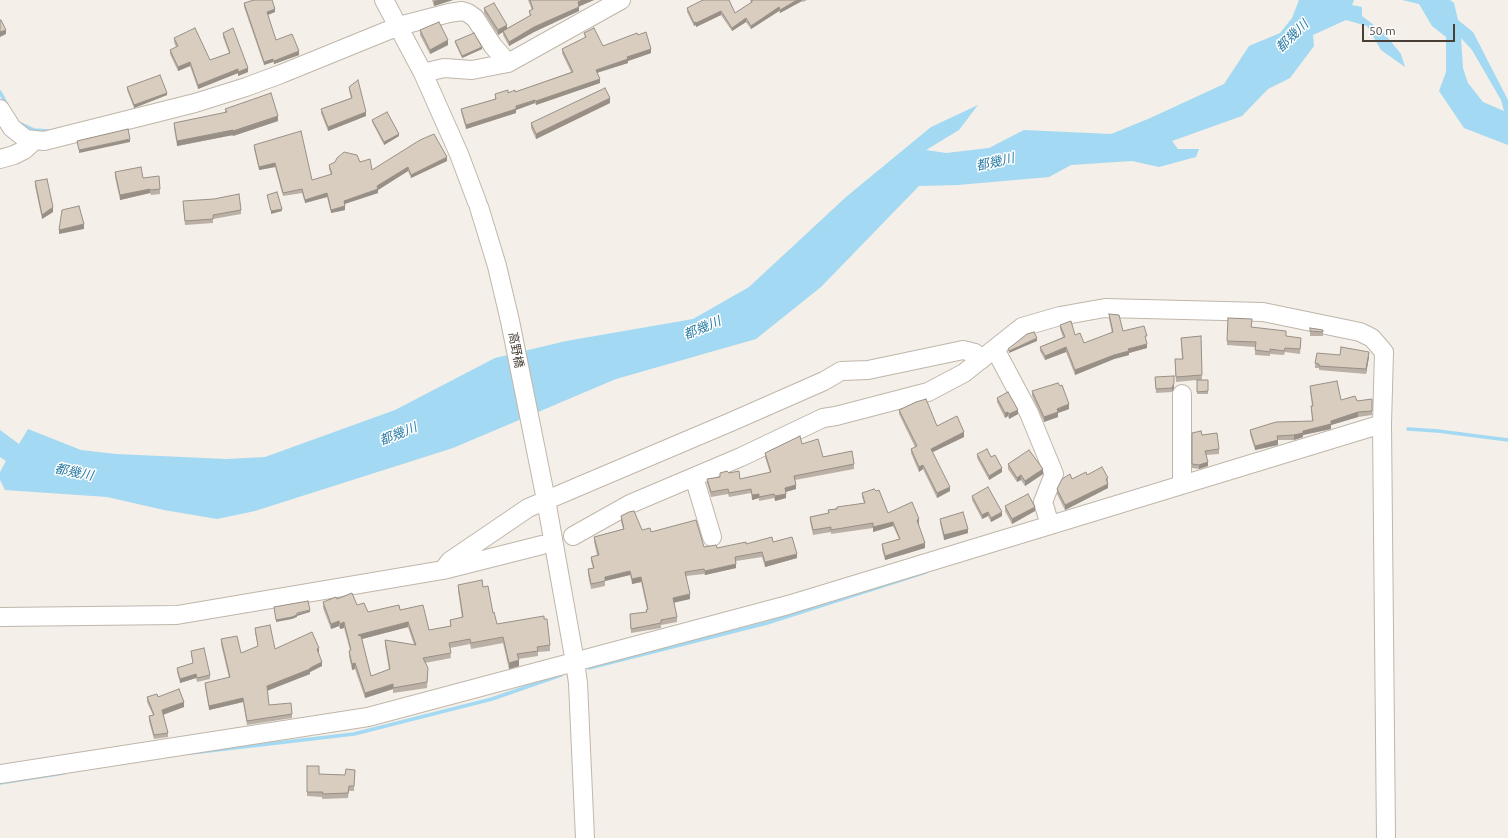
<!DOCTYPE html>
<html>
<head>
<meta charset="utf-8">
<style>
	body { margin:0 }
	#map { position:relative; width:1508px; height:838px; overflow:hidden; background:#f4efe8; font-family:Ubuntu,sans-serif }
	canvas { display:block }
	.scale { position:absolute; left:1362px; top:24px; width:93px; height:18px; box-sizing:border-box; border:2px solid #483f36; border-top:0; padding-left:5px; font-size:12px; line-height:14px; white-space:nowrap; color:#483f36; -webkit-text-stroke:3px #fff; paint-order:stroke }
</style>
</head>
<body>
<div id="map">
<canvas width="1508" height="838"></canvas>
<div class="scale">50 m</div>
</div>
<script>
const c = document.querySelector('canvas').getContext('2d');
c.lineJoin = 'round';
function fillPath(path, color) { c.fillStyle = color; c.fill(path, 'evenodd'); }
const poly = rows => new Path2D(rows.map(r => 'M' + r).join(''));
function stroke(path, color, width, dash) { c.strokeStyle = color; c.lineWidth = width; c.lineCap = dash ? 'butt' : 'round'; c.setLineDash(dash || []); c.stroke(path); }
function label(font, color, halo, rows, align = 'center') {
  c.font = font + ' Ubuntu,"Noto Sans JP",sans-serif'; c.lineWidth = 3; c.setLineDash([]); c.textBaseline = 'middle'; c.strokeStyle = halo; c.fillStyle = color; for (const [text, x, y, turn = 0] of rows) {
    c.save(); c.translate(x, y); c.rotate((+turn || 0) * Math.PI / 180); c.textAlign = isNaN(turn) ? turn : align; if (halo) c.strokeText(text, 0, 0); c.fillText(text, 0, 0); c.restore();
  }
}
const water = poly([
	[1299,0,1354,0,1352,5,1362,7,1362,16,1383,32,1401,54,1405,67,1381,50,1367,26,1346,20,1313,35,1314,46,1290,78,1268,89,1242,116,1172,141,1178,149,1199,149,1196,157,1159,167,1132,161,1071,165,1049,177,958,185,919,186,821,287,756,339,616,379,453,448,255,511,217,519,164,510,107,497,5,490,0,480,0,472,6,461,0,457,0,430,19,444,28,429,81,450,116,454,226,459,265,457,395,410,495,358,566,341,693,319,749,287,846,197,931,127,978,105,959,130,926,150,946,153,989,148,1024,130,1111,134,1148,119,1224,84,1249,46,1280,33,1292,18],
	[1402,0,1450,0,1454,3,1458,20,1473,32,1508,100,1508,145,1464,128,1439,91,1446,72,1446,37,1432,26,1419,4],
	[1461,38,1472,50,1501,100,1504,111,1483,102,1468,83,1463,68]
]);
const stream = poly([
	[0,92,7,105],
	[21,124,34,130,49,131],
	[1408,429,1438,431,1508,440],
	[589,668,767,623,926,572],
	[191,753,354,734,492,699,561,675],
	[0,783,64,773]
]);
const minor = poly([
	[384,0,423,73,459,154,477,202],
	[423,73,444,68,472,70,508,63,621,0],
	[0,109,12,128,26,139,44,141,195,103,246,87,281,74,399,26,449,13,462,11,468,13,475,18,493,46,508,63],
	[0,159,14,155,24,150,35,140],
	[479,207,497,266,510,321,546,500,575,662,578,683,585,838],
	[995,349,1029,413,1054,474,1043,502,1050,525],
	[1182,394,1182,485],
	[694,477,712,537],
	[573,536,630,504,741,457,823,418,836,416,928,392,964,373,1022,327,1060,316,1105,308,1263,312,1360,332,1372,338,1384,352,1382,424,1386,838],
	[443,570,450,561,528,508,733,421,824,381,841,371,868,370,963,350,975,353,981,360],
	[0,617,177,615,443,570,542,545],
	[0,774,368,717,788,605,1382,424]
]);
const wall = poly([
	[432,0,453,0,434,6],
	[528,0,594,0,579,6,579,11,534,32,509,46,503,35,503,32,498,35,484,13,484,8,507,28,530,16,529,11,532,10],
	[703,0,735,13,751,3,750,0,807,0,803,2,802,1,780,13,779,11,751,29,746,22,732,31,721,15,696,27,696,25,694,26,687,12,687,8],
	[244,3,275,12,268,15,276,40,299,55,274,64,273,62,264,65,244,7],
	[420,30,448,45,430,54,420,35],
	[223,33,248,72,238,76,238,73,198,89,190,66,178,71,170,54,170,50,176,47,174,42,174,38,210,60,229,53,223,37],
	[584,33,603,46,638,35,651,53,628,61,628,63,597,73,600,83,536,105,535,103,516,110,516,113,466,129,461,112,461,109,495,99,495,94,515,92,571,72,562,53,562,49,585,38],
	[455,41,482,49,462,58,455,43],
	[127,87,167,95,134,108,127,90],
	[349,87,366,116,328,131,321,113,321,109,351,98,349,90],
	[610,103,536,139,531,128,531,123],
	[225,109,278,121,233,136,233,135,177,146,174,128,174,123,225,113],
	[372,120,399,136,384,145,372,122],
	[254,145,312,180,331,175,329,169,329,165,360,162,372,170,447,161,411,178,408,171,378,190,378,193,345,204,345,210,331,213,327,197,305,203,302,193,283,196,275,167,259,170,254,149],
	[115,172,143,178,160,189,160,194,151,195,150,193,120,200,115,177],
	[35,181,53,212,42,219,35,186],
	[183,205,241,210,241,214,213,219,213,223,185,225],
	[1109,314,1123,331,1147,340,1146,340,1147,348,1129,353,1129,355,1114,359,1075,375,1066,352,1045,360,1040,351,1040,347,1063,337,1060,329,1060,325,1075,335,1084,343,1112,333,1109,319],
	[1251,327,1286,336,1301,342,1300,354,1285,352,1284,355,1270,354,1270,356,1255,355,1255,347,1227,345,1227,341],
	[1310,328,1323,330,1323,336,1310,336],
	[1201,336,1202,380,1197,380,1208,380,1208,394,1197,394,1197,380,1176,382,1175,359,1182,359,1181,338],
	[1340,355,1369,357,1366,374,1319,370,1319,368,1315,368,1315,363],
	[1155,377,1174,388,1172,392,1156,393],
	[1310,386,1341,400,1357,401,1372,399,1372,415,1358,417,1331,425,1331,429,1303,435,1303,437,1294,440,1278,440,1278,445,1255,450,1250,434,1250,430,1312,421,1311,406,1312,406,1310,390],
	[1032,391,1069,409,1058,413,1058,417,1044,422,1032,396],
	[997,398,1018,414,1009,419,1008,416,1005,418,997,402],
	[899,410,964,437,932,452,950,491,937,498,923,469,919,472,911,453,911,449,915,447,899,414],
	[1192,433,1202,435,1219,449,1219,454,1206,455,1208,466,1199,469,1192,468],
	[802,444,823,457,854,464,854,469,795,480,796,489,786,492,786,498,775,501,774,498,759,501,759,498,752,500,751,493,729,497,728,494,711,497,707,483,707,479,720,477,720,473,729,473,740,479,770,473,765,457,765,453],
	[977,454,991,457,1002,472,989,480,977,458],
	[1008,464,1043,474,1025,486,1021,480,1017,482,1008,469],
	[1087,475,1108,478,1108,488,1065,510,1057,494,1057,489,1072,479],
	[862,493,888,513,919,524,918,524,925,548,885,560,882,549,882,544,899,539,893,526,873,532,873,528,831,534,831,532,813,535,810,521,810,517,828,513,828,510,864,503,862,497],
	[972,496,1002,516,991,522,988,516,982,519,972,500],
	[1005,506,1035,511,1012,524,1005,511],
	[621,516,642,530,651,532,704,547,717,548,773,542,797,558,765,567,762,557,736,561,736,568,705,575,704,574,686,576,690,599,674,602,677,617,677,622,661,625,661,628,631,633,630,614,646,612,646,610,647,609,641,582,632,584,630,575,605,581,605,586,591,589,588,574,588,569,593,568,591,561,591,557,597,555,594,542,594,537,623,529,621,521],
	[940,519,968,533,944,540,940,523],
	[458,585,483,587,497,624,550,645,550,651,538,652,538,656,518,659,519,666,509,669,503,643,471,649,470,644,450,648,451,658,425,663,428,674,427,688,393,693,393,689,365,698,355,669,352,670,349,656,349,651,350,650,344,628,340,629,339,626,331,629,323,608,323,602,337,599,357,605,368,612,400,610,429,630,450,626,450,620,462,618,458,590],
	[408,627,414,645,385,640,385,645,389,670,371,676,362,639],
	[255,628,275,649,319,653,318,653,322,666,310,672,310,674,267,690,269,705,292,714,292,718,247,725,243,702,209,710,205,687,205,683,229,678,221,644,221,639,241,653,258,646,255,633],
	[191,651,210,675,210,679,197,682,196,678,180,683,177,672,177,668,193,663,191,655],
	[147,697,158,697,184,707,163,715,168,733,168,737,154,739,149,721,149,716,153,715,147,702],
	[307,766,319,774,345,775,355,770,354,791,349,791,348,798,322,799,322,797,307,796]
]);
const shadedWall = poly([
	[438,0,453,0,434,6,434,1],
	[583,0,594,0,578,7,578,2],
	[797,0,802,0,802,1,780,13,780,10],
	[579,7,579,11,534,32,509,46,509,42,534,27],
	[779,7,779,11,751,29,751,26],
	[275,9,275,12,267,15,267,12],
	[721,11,721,15,696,27,696,23],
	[746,18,746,22,732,31,732,28],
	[696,22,696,25,694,26,694,23],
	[507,25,507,30,503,31,503,32,498,35,498,30],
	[6,30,6,34,0,37,0,32],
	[448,40,448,45,430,54,430,50],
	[482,47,482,49,462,58,462,56],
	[651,49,651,53,628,61,628,63,596,73,596,70,627,57],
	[299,51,299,55,274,64,274,61],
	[273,59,273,62,264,65,264,62],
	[190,62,190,66,178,71,178,67],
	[248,68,248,72,238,76,238,72],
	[238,69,238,73,198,89,198,85],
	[600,79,600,83,536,105,536,101],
	[167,93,167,95,134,108,134,105],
	[610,98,610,103,536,139,536,134],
	[535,100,535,103,516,110,516,113,466,129,466,125],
	[366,112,366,116,328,131,328,127],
	[278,116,278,121,233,136,233,131],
	[233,130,233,135,177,146,177,141],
	[399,134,399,136,384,145,384,142],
	[130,139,130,142,79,153,79,150],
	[447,157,447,161,411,178,411,175],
	[275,163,275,167,259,170,259,167],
	[408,167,408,171,378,190,378,193,344,204,344,201,377,186],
	[150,189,150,193,120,200,120,195],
	[327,193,327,197,305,203,305,200],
	[345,206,345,210,331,213,331,210],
	[53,207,53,212,42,219,42,215],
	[282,209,282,211,271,214,271,211],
	[84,224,84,229,59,234,59,230],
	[1037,338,1037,341,1009,353,1009,351],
	[1147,344,1147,348,1129,353,1129,355,1114,359,1075,375,1075,370,1128,349],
	[1066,347,1066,352,1045,360,1045,356],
	[1369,352,1369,357,1366,374,1366,369],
	[1174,383,1174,388,1172,392,1172,388],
	[1069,404,1069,409,1058,413,1058,417,1044,422,1044,417,1057,409],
	[1018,410,1018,414,1009,419,1009,414],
	[1008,412,1008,416,1005,418,1005,413],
	[1358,412,1358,417,1331,425,1331,429,1303,435,1303,437,1294,440,1294,435,1303,431,1331,421],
	[964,432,964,437,931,453,931,449],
	[1278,440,1278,445,1255,450,1255,446],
	[1208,462,1208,466,1199,469,1199,465],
	[923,465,923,469,919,472,919,467],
	[1002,468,1002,472,989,480,989,476],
	[1043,469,1043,474,1025,486,1025,481],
	[1021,475,1021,480,1017,482,1017,478],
	[1108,484,1108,488,1065,510,1065,505],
	[796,485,796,489,785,492,785,488],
	[950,487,950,491,937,498,937,493],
	[759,494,759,498,752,500,752,495],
	[786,494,786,498,775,501,775,496],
	[1035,507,1035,511,1012,524,1012,519],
	[988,512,988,516,982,519,982,515],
	[1002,512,1002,516,991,522,991,518],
	[919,519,919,524,917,525,917,520],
	[893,522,893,526,873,532,873,527],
	[968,529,968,533,944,540,944,535],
	[925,543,925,548,885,560,885,556],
	[797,554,797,558,765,567,765,562],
	[736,564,736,568,705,575,705,571],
	[630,571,630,575,605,581,605,586,605,577],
	[641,577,641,582,632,584,632,579],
	[690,594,690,599,673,603,673,598],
	[310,610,310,612,297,616,297,617,292,619,276,622,276,620],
	[339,621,339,626,331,629,331,624],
	[344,622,344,628,340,629,340,624],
	[408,622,408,627,358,640,358,635],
	[319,648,319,653,317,654,317,649],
	[519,660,519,666,509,669,509,663],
	[322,662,322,666,310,672,310,674,267,691,267,686],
	[355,663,355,669,352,670,352,664],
	[196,674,196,678,180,683,180,679],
	[393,684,393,689,365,698,365,693],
	[243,698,243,702,209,710,209,706],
	[184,702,184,707,162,715,162,710]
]);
const building = poly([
	[254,0,272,0,275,9,267,12,276,40,292,34,299,51,274,61,273,59,264,62,244,3,254,0],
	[530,0,583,0,578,2,579,7,534,27,509,42,503,31,531,15,529,11,533,9,530,0],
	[703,0,729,0,735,13,752,2,752,0,797,0,780,10,779,7,751,26,746,18,732,28,721,11,696,23,696,22,694,23,687,8,703,0],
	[494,3,507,25,498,30,484,8,494,3],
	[0,20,1,20,6,30,0,32,0,20],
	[439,22,448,40,430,50,420,30,439,22],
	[195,28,210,60,230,53,223,33,233,28,248,68,238,72,238,69,198,85,190,62,178,67,170,50,178,46,174,38,195,28],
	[594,28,603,46,637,33,638,35,646,32,651,49,627,57,628,59,596,70,600,79,536,101,535,100,516,106,516,109,466,125,461,109,496,99,495,94,508,90,508,93,515,90,515,92,573,72,562,49,586,37,584,33,594,28],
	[474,33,482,47,462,56,455,41,474,33],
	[160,75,167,93,134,105,127,87,160,75],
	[358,80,366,112,328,127,321,109,352,98,349,87,358,80],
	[605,88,610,98,536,134,531,123,605,88],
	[271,93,278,116,233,131,233,130,177,141,174,123,227,112,225,109,271,93],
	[387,112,399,134,384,142,372,120,387,112],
	[128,129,130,139,79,150,77,141,128,129],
	[301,131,312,180,332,174,329,165,335,162,337,158,344,152,357,155,360,162,370,159,372,170,420,140,434,134,447,157,411,175,408,167,377,186,378,189,344,201,345,206,331,210,327,193,305,200,302,189,283,193,275,163,259,167,254,145,301,131],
	[141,167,143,178,159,176,160,189,151,190,150,189,120,195,115,172,141,167],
	[47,179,53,207,42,215,35,181,47,179],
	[277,192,282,209,271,211,267,195,277,192],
	[239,194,241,210,213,215,213,219,185,221,183,201,214,199,239,194],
	[79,206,84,224,59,230,62,210,79,206],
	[1109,314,1119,315,1123,331,1144,326,1147,336,1145,336,1147,344,1128,349,1129,351,1114,355,1075,370,1066,347,1045,356,1040,347,1065,337,1060,325,1071,321,1075,335,1080,333,1084,343,1113,332,1109,314],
	[1228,318,1252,319,1251,327,1286,331,1286,336,1301,338,1300,349,1285,348,1284,351,1270,349,1270,352,1255,350,1256,342,1227,341,1228,318],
	[1310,328,1323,330,1323,332,1310,331,1310,328],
	[1034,332,1037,338,1009,351,1008,349,1027,334,1034,332],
	[1201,336,1202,375,1176,377,1175,359,1183,359,1181,338,1201,336],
	[1341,347,1369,352,1366,369,1319,366,1319,364,1315,363,1317,353,1340,355,1341,347],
	[1174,376,1174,383,1172,388,1156,389,1155,377,1174,376],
	[1197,380,1208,380,1208,391,1197,392,1197,380],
	[1337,381,1341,400,1355,396,1357,401,1372,399,1372,411,1358,412,1331,421,1331,424,1303,431,1303,433,1294,435,1277,436,1278,440,1255,446,1250,430,1276,422,1313,421,1311,406,1313,406,1310,386,1337,381],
	[1058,383,1060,386,1062,385,1069,404,1057,409,1058,412,1044,417,1032,391,1058,383],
	[1008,392,1018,410,1009,414,1008,412,1005,413,997,398,1008,392],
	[926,399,937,426,957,416,964,432,931,449,950,487,937,493,923,465,919,467,911,449,917,446,899,410,916,402,926,399],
	[1201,431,1202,435,1217,433,1219,449,1205,451,1208,462,1199,465,1192,464,1192,433,1201,431],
	[800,436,802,444,818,439,823,457,852,451,854,464,794,476,796,485,785,488,786,494,775,496,774,494,759,497,759,494,752,495,751,489,729,493,728,489,711,492,707,479,720,477,720,473,727,471,729,473,739,471,740,479,771,472,765,453,800,436],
	[987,449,991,457,995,455,1002,468,989,476,977,454,987,449],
	[1029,450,1043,469,1025,481,1021,475,1017,478,1008,464,1029,450],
	[1102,467,1108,478,1106,479,1108,484,1065,505,1057,489,1062,479,1070,474,1072,479,1086,472,1087,475,1102,467],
	[988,487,1002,512,991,518,988,512,982,515,972,496,988,487],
	[874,489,876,491,879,490,888,513,912,502,919,519,917,520,925,543,885,556,882,544,900,539,893,522,873,527,873,523,831,530,831,527,813,530,810,517,829,513,828,510,837,509,837,507,865,503,862,493,874,489],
	[1028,494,1035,507,1012,519,1005,506,1028,494],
	[634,511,642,530,650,528,651,532,696,520,704,547,716,545,717,548,746,542,746,544,772,537,773,542,792,537,797,554,765,562,762,552,735,557,736,564,705,571,704,569,685,572,690,594,673,598,677,617,661,620,661,623,631,629,630,614,647,612,646,610,648,609,641,577,632,579,630,571,605,577,605,581,591,584,588,569,594,568,591,557,599,555,594,537,624,529,621,516,629,512,634,511],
	[963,512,968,529,944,535,940,519,963,512],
	[482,580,483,587,488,586,493,613,494,612,497,624,544,616,544,619,547,619,550,645,537,647,538,651,517,654,519,660,509,663,503,637,471,643,470,639,449,643,451,653,423,658,428,668,427,682,393,688,393,684,365,693,355,663,352,664,349,651,351,650,344,622,340,624,339,621,331,624,323,602,336,597,337,599,352,593,357,605,364,603,368,612,399,605,400,610,423,605,429,630,451,626,450,620,463,617,458,585,482,580],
	[408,622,416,645,385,640,390,669,371,676,361,636,358,635,408,622],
	[308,601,310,610,297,613,297,615,292,617,276,620,274,607,308,601],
	[270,625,275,649,312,632,319,648,317,649,322,662,310,668,310,669,267,686,269,705,291,703,292,714,247,721,243,698,209,706,205,683,230,677,221,639,237,636,241,653,258,646,255,628,270,625],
	[204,648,210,675,197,678,196,674,180,679,177,668,193,663,191,651,204,648],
	[179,689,184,702,162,710,168,733,154,735,149,716,154,715,147,697,157,694,158,697,179,689],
	[307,766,319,766,319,774,345,775,346,769,355,770,354,786,349,786,348,793,322,794,323,792,307,792,307,766]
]);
const streetNames = [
	["高野橋",516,350,79]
];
const waterNames = [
	["都幾川",1292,36,-44],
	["都幾川",995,162,-13],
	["都幾川",702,328,-23],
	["都幾川",398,434,-22],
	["都幾川",74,472,11]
];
fillPath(water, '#a3d9f2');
stroke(stream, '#a3d9f2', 3.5);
stroke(minor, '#c0b6aa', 20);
stroke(minor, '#fff', 18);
fillPath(wall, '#bbb0a5');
fillPath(shadedWall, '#989086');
fillPath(building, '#d9cdc0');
stroke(building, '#989086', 1);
label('12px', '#483f36', '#fff', streetNames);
label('italic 13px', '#297ca6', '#fff', waterNames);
</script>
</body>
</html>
